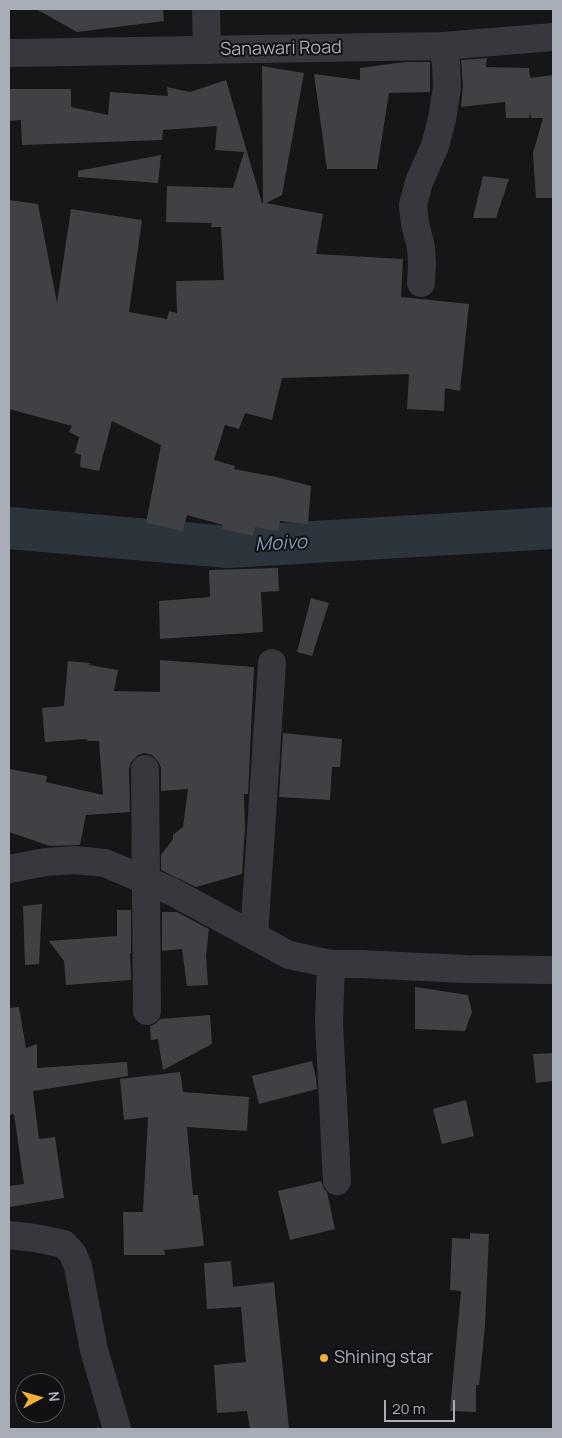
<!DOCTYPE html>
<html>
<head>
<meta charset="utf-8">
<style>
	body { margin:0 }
	#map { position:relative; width:562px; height:1438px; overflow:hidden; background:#161618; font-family:Manrope,sans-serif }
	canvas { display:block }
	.frame { position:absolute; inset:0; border:10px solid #a8adb8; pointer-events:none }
	.north { position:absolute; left:15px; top:1373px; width:50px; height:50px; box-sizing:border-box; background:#111113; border:1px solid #4d4f55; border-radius:50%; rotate:84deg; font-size:14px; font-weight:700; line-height:20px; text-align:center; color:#a8adb8 }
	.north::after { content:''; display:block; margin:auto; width:18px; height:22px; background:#f2b134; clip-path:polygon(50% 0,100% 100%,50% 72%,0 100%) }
	.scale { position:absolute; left:384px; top:1400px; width:71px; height:22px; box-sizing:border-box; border:2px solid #a8adb8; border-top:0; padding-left:6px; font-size:15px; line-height:18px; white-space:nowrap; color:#a8adb8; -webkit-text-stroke:4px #111113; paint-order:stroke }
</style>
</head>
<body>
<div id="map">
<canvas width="562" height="1438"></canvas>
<div class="frame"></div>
<div class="north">N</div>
<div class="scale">20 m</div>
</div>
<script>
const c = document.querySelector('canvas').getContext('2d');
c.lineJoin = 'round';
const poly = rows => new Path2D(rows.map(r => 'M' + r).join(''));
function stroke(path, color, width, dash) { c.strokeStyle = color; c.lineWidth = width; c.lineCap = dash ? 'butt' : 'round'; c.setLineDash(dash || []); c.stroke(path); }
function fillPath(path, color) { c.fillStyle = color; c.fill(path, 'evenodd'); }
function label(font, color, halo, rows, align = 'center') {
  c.font = font + ' Manrope,sans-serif'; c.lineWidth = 4; c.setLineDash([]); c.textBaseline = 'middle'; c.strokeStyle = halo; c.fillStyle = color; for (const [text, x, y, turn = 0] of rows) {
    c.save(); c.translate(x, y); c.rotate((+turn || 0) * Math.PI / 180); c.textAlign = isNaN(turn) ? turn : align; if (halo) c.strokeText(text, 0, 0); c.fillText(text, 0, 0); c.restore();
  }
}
const river = poly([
	[9,528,228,547,553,528]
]);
const building = poly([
	[36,9,163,9,164,21,77,32],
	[487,58,486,67,529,68,530,78,553,75,553,198,536,198,533,153,543,118,531,118,530,112,529,118,506,118,505,102,461,107,463,86,461,60],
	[405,62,430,62,430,92,389,93,377,169,327,169,314,74,360,80,360,68],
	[262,66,304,73,282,195,266,203,323,214,316,254,403,259,401,297,469,304,460,391,445,388,444,411,407,409,409,374,282,378,272,420,245,413,239,429,225,425,214,460,235,466,234,469,276,477,311,486,308,524,280,521,278,531,255,527,253,536,222,529,223,525,187,515,183,531,146,523,161,445,112,421,99,471,80,467,81,455,75,453,79,437,69,432,72,426,9,409,9,200,38,204,57,303,71,209,142,220,129,312,167,319,169,311,177,313,176,281,224,280,221,227,211,227,212,223,166,222,167,186,233,188,244,152,215,150,217,126,163,130,162,140,22,145,21,120,9,121,9,89,71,89,71,107,108,115,110,92,168,96,167,87,190,92,226,80,262,203,263,203],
	[161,155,158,183,78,177,78,171],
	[483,176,509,179,496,218,473,218],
	[278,568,279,591,261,592,263,632,160,639,159,601,210,597,209,570],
	[311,598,329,603,312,656,297,652],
	[160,660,254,667,248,794,244,794,245,828,242,874,196,887,161,870,161,855,173,839,173,835,183,827,188,789,161,791,161,768,158,761,152,755,144,753,138,755,131,762,129,769,130,812,86,815,80,845,50,846,9,832,9,769,47,776,46,782,103,795,99,741,87,741,87,739,45,742,42,708,64,706,68,661,90,663,89,665,118,670,114,691,160,692],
	[283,733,342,739,340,767,332,767,330,800,279,797],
	[42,904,39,964,25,965,23,906],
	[117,910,131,910,131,953,130,953,131,980,66,985,64,961,49,941,117,936],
	[162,912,177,912,209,929,206,956,208,985,187,986,182,949,162,951],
	[415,987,468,995,472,1012,465,1031,415,1029],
	[19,1007,26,1048,37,1044,37,1068,127,1062,128,1076,33,1091,39,1139,55,1137,64,1198,9,1207,9,1186,24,1184,14,1114,9,1115,9,1008],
	[210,1015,212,1044,163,1070,158,1039,151,1040,150,1026,155,1024,160,1019],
	[553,1053,553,1081,536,1083,533,1054],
	[312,1061,316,1078,317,1089,259,1104,252,1076],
	[180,1072,183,1092,249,1097,247,1131,187,1127,193,1195,198,1195,204,1246,164,1250,165,1255,124,1255,123,1212,143,1212,148,1117,124,1120,120,1079],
	[466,1100,474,1136,442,1144,433,1109],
	[321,1181,324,1189,327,1192,335,1229,290,1240,278,1191],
	[470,1233,489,1234,485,1326,479,1385,476,1385,476,1412,450,1411,461,1291,450,1290,452,1238,470,1239],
	[231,1261,233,1287,274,1282,289,1429,250,1429,247,1411,217,1413,214,1365,246,1362,241,1307,207,1309,204,1263]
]);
const minor = poly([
	[206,9,207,50],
	[421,283,422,264,421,247,415,224,413,205,419,182,435,146,442,119,447,87,446,64,443,46],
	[145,769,147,1011],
	[9,869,46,862,75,860,105,863,171,891,254,936,289,955,331,964,358,964,466,969,553,970],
	[254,936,272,663],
	[331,964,329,1022,337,1181],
	[9,1235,35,1238,64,1244,73,1254,78,1267,94,1350,117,1429]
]);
const tertiary = poly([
	[9,53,443,46,553,37]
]);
const markers = [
	[324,1358,5,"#f2b134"]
];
const streetNames = [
	["Sanawari Road",281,49,-1]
];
const poiNames = [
	["Shining star",334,1358]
];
const waterNames = [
	["Moivo",281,544,-3]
];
stroke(river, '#2c353c', 42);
fillPath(building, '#404145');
stroke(minor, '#37383d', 28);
stroke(tertiary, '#37383d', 28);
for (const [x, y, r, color] of markers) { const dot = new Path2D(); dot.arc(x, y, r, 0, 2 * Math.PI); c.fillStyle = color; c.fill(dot); stroke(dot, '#111113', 2); }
label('18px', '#a8adb8', '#111113', streetNames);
label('18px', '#a8adb8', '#111113', poiNames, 'left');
label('italic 19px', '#7f9bb3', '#111113', waterNames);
</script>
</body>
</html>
